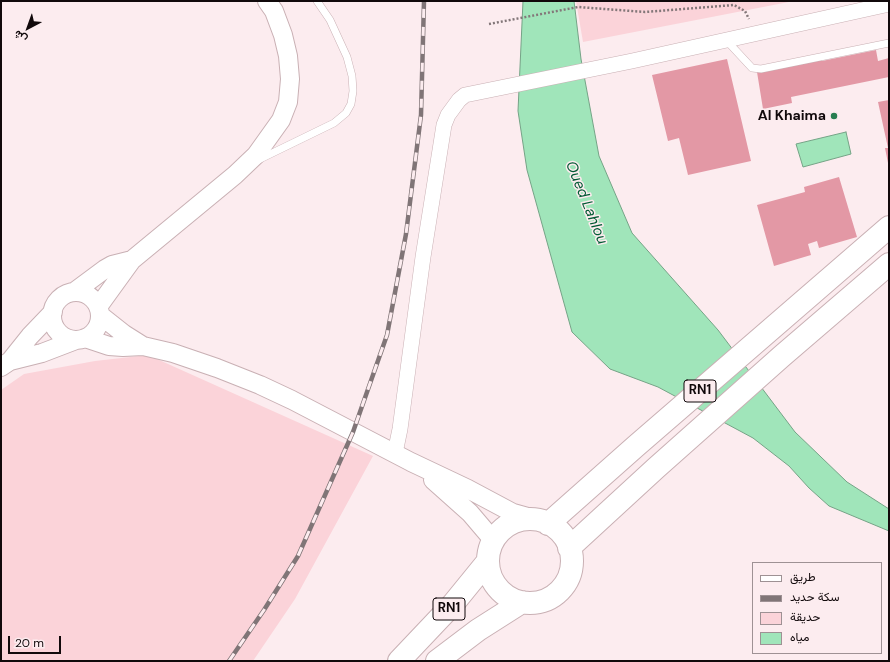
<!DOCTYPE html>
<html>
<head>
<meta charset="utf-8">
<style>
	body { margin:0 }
	#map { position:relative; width:890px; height:662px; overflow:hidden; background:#fcecef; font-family:"DM Sans",Vazirmatn,sans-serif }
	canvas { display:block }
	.frame { position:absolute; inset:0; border:2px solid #11090b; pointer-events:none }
	.legend { position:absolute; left:752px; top:562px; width:130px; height:92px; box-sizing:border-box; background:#fcecef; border:1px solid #9e9194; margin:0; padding:5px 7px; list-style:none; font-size:12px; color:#11090b }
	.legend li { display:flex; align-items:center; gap:8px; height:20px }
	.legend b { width:20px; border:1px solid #9e9194 }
	.north { position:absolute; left:8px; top:8px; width:40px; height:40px; -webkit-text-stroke:3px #fcecef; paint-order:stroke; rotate:221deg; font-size:11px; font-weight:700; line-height:16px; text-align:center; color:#11090b }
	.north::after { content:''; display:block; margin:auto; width:14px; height:18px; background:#11090b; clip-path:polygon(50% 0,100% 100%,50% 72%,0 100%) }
	.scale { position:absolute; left:8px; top:636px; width:53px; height:18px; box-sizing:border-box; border:2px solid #11090b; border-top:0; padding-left:5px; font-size:12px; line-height:14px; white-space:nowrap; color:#11090b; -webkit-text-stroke:3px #fcecef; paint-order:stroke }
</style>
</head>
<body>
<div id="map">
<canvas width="890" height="662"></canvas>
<div class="frame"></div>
<ul class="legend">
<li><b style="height:5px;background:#fff"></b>طريق</li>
<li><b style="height:5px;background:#807577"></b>سكة حديد</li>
<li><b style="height:11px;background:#fbd3d9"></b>حديقة</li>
<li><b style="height:11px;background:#a0e5ba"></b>مياه</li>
</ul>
<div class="north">ش</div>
<div class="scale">20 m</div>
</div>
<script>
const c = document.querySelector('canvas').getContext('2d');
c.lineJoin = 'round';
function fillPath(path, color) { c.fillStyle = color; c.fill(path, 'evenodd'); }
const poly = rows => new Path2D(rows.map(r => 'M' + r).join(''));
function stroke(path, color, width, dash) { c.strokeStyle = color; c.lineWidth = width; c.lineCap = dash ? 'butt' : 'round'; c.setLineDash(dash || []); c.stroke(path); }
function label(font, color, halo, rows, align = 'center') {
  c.font = font + ' "DM Sans",sans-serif'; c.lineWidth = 3; c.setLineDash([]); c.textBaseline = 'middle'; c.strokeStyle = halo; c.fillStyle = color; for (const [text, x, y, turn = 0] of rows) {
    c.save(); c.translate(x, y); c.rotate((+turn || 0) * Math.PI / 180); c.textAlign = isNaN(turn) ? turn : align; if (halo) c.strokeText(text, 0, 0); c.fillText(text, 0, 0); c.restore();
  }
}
const green = poly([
	[576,1,794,1,583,42],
	[148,355,373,456,295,599,253,661,1,661,1,390,24,374,95,361]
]);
const water = poly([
	[523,1,574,1,581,59,599,156,632,233,718,330,795,432,847,482,889,509,889,531,829,506,809,488,789,466,753,438,658,387,610,369,572,332,527,170,518,111,523,1],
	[846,132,851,154,803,167,796,144,846,132]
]);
const building = poly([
	[876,50,878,61,889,58,889,77,791,97,792,103,763,109,757,72,821,57,822,61],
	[727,59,751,161,688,175,679,138,668,141,652,75],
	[889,100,889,163,888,163,885,148,888,148,878,102],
	[839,177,857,237,819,248,817,241,808,244,811,255,774,266,757,205,805,192,804,187]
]);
const path = poly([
	[489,24,578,7,645,12,734,5,745,11,749,19]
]);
const service = poly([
	[727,41,752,68,761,69,889,43],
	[258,160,334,123,346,113,351,104,353,91,352,76,347,57,330,20,317,1]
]);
const minor = poly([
	[395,453,400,429,423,257,444,125,448,115,459,100,465,95,632,61,889,4]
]);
const tertiary = poly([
	[74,292,105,269,112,265,132,260],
	'52 316a24 24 0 1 1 48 0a24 24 0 1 1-48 0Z',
	[98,307,132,260,235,175,256,155,281,120,288,102,290,79,288,56,283,35,274,11,267,1],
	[100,315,124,334,143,346],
	[85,338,109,346,123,347,143,346,173,353,217,368,260,385,292,400,411,462,468,489,513,513,538,520],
	[10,361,30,336,53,312],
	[1,367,10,361,42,353,76,340],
	[433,480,470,513,493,540]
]);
const primary = poly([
	'488 561a42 42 0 1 1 84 0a42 42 0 1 1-84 0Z',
	[548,524,636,446,889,227],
	[569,548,656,468,782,356,889,264],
	[399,661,453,604,488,561],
	[437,661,478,630,522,602]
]);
const rail = poly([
	[229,661,264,610,298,556,353,432,387,335,406,234,421,115,424,1]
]);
const markers = [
	[834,116,4,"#277d50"]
];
const shields = [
	[700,391,32],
	[449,609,32]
];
const shieldNames = [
	["RN1",700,391],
	["RN1",449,609]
];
const poiNames = [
	["Al Khaima",826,116]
];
const waterNames = [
	["Oued Lahlou",586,203,68]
];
fillPath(green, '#fbd3d9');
fillPath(water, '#a0e5ba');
stroke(water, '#75a386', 1);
fillPath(building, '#e398a5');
stroke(service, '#c9b0b4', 8);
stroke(minor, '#c9b0b4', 16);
stroke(tertiary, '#c9b0b4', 20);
stroke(primary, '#c9b0b4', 24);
stroke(path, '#837779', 2.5, [2, 2]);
stroke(service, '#fff', 7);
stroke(minor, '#fff', 15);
stroke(tertiary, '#fff', 18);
stroke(primary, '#fff', 22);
stroke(rail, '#807577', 4.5);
stroke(rail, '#fcecef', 3, [9]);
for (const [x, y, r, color] of markers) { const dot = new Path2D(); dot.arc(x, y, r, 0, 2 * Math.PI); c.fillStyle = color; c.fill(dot); stroke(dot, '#fcecef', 1.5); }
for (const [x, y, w] of shields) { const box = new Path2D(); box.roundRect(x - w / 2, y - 11, w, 22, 3); c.fillStyle = '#fcecef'; c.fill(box); stroke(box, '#11090b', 1); }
label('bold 13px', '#11090b', null, shieldNames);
label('bold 14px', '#11090b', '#fcecef', poiNames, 'right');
label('italic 15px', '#025a34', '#fcecef', waterNames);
</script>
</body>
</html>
